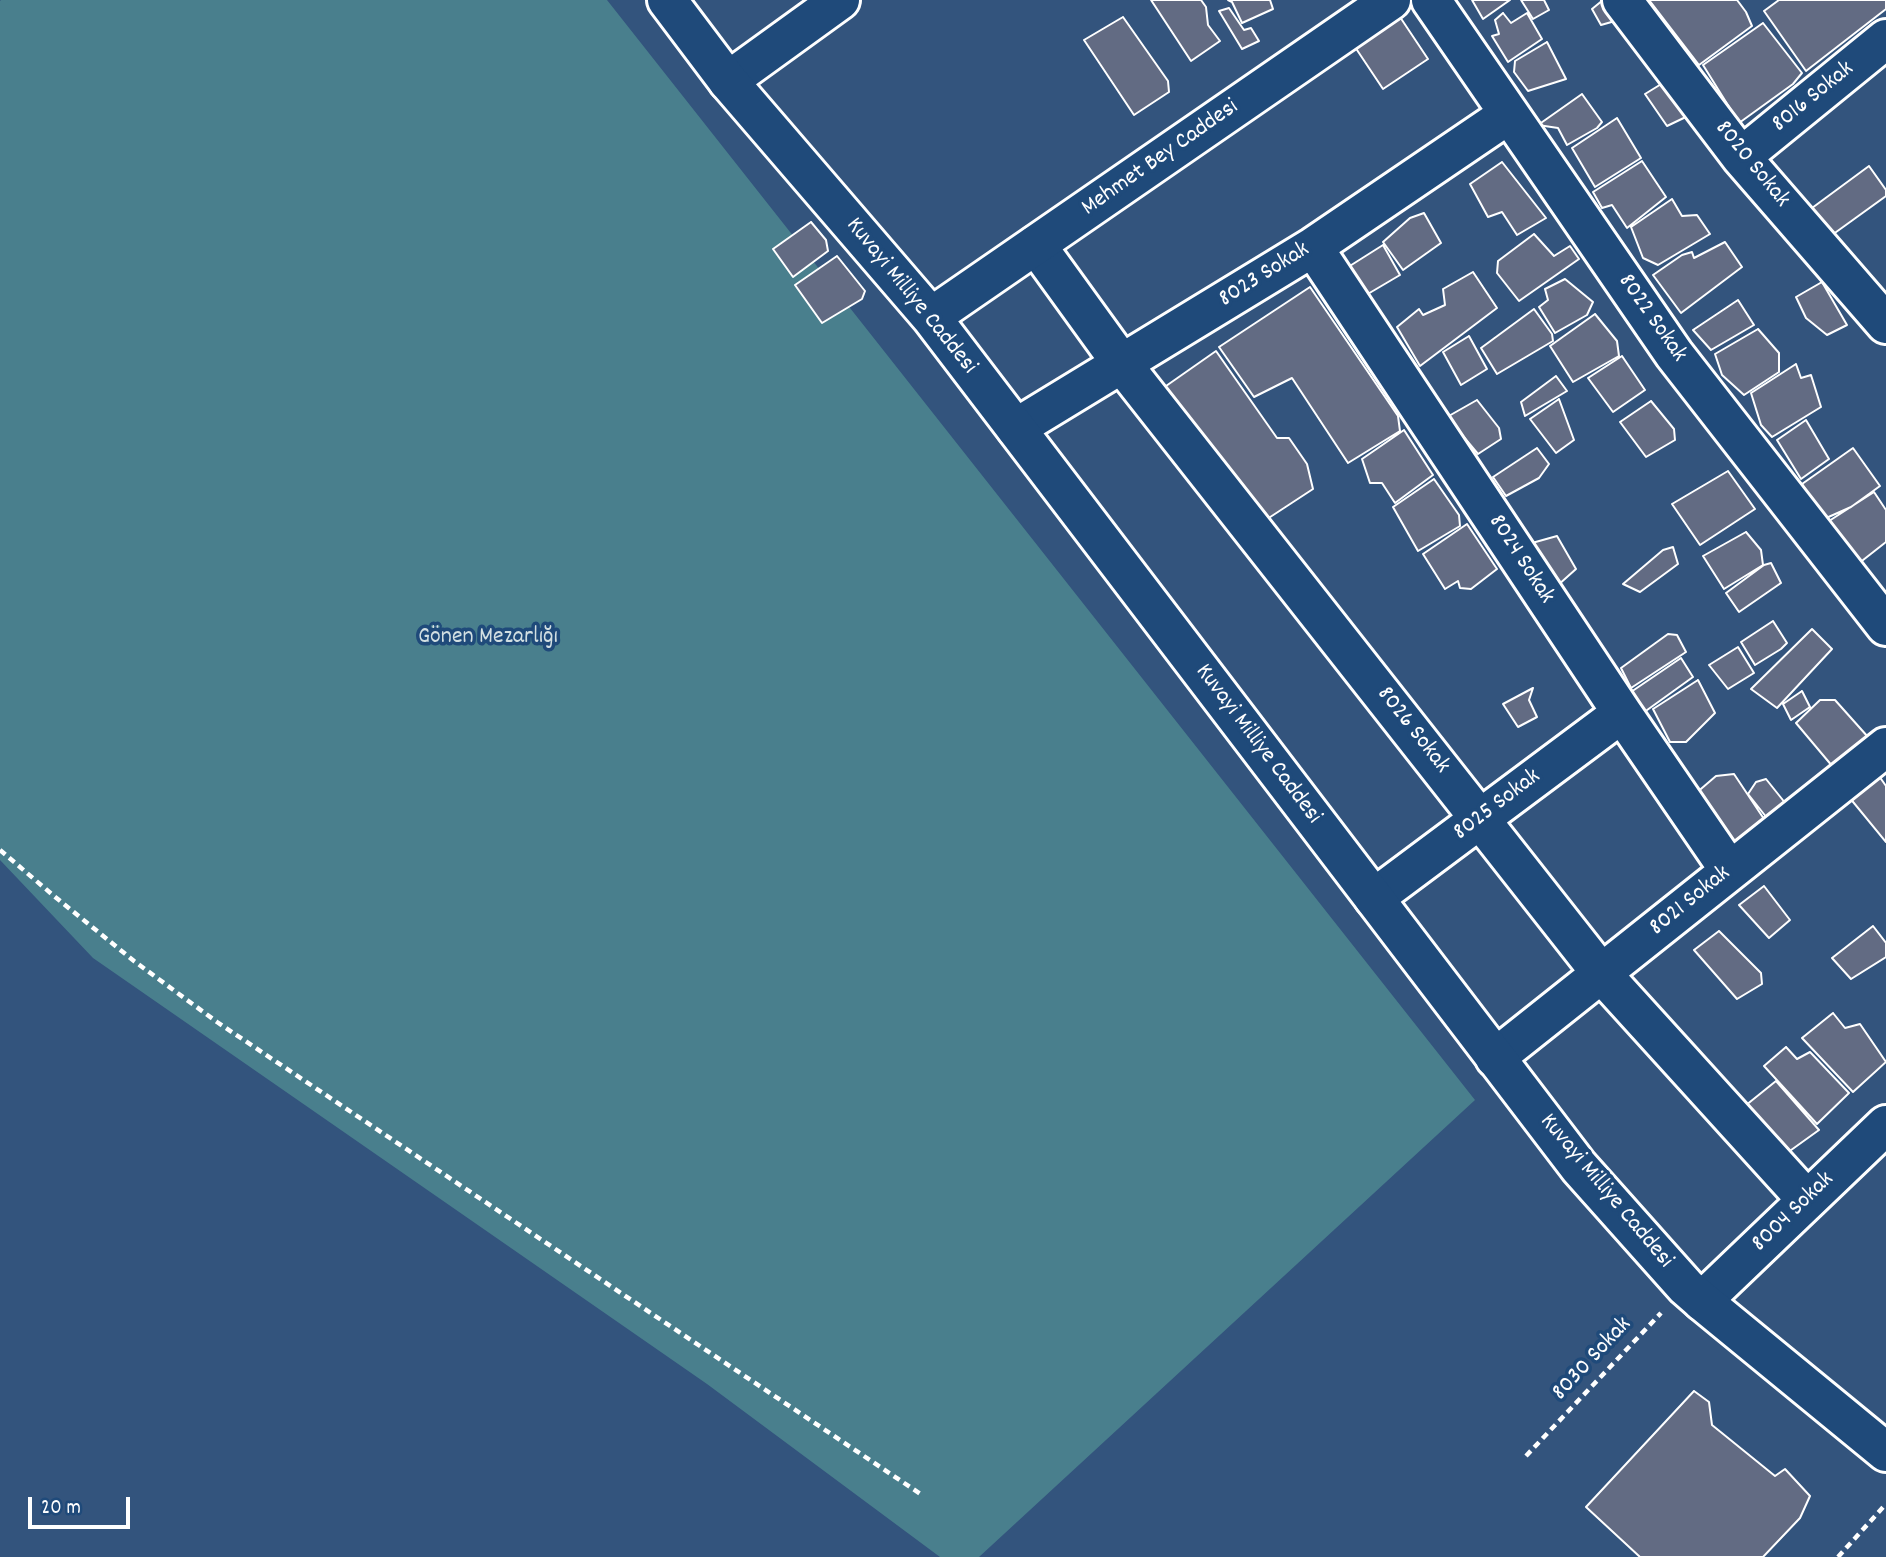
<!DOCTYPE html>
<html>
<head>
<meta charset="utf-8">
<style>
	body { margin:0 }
	#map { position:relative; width:1886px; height:1557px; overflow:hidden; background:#33547d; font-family:Dekko,sans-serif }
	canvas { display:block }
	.scale { position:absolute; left:28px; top:1497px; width:102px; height:32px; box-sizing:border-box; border:4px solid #fff; border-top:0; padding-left:9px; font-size:21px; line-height:24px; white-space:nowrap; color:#fff; -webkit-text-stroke:5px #1f4a7a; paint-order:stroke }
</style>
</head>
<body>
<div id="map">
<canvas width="1886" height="1557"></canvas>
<div class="scale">20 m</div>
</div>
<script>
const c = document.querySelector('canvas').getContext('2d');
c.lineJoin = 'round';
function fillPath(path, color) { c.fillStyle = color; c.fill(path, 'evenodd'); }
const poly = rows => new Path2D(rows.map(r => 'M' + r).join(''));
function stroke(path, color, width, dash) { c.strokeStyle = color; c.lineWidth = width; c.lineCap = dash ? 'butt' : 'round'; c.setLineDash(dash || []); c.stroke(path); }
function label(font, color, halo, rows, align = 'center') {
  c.font = font + ' Dekko,sans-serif'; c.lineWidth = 7; c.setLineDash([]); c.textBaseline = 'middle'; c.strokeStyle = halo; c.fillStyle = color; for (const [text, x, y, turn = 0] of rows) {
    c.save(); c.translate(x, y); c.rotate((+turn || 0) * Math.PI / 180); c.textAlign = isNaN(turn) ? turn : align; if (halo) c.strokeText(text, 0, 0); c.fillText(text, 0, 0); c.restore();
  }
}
const green = poly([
	[1,0,607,0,1475,1100,979,1557,940,1557,707,1384,93,958,0,860,0,1]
]);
const building = poly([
	[1151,0,1201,0,1206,7,1208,25,1220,41,1191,61,1151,0],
	[1228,0,1270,0,1273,9,1242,23,1232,2,1228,0],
	[1472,0,1510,0,1483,19,1472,0],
	[1521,0,1544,0,1549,10,1533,19,1521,0],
	[1603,0,1610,0,1615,21,1601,25,1592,9,1603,0],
	[1649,0,1737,0,1746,12,1752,26,1699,65,1649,0],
	[1779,0,1886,0,1886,9,1806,71,1764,11,1779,0],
	[1229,8,1244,30,1251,28,1259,41,1242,49,1219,11,1229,8],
	[1503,13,1511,23,1527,13,1542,39,1508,62,1492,36,1499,34,1495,20,1503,13],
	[1123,17,1168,81,1169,92,1134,115,1084,40,1123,17],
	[1400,17,1428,59,1383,89,1355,47,1400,17],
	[1763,23,1802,73,1793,84,1739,123,1703,65,1763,23],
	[1547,42,1566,79,1528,91,1514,72,1515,61,1547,42],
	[1671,78,1690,115,1667,126,1645,94,1671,78],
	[1582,94,1602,122,1597,128,1567,145,1558,128,1538,125,1582,94],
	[1617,118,1641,158,1595,187,1572,148,1617,118],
	[1642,161,1666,197,1627,228,1612,205,1602,208,1593,192,1642,161],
	[1502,162,1546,218,1517,235,1502,212,1488,217,1470,184,1502,162],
	[1869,166,1886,190,1886,196,1832,235,1812,208,1869,166],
	[1672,199,1682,216,1697,215,1710,234,1658,265,1643,258,1631,227,1672,199],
	[1424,213,1441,243,1403,270,1383,242,1410,218,1424,213],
	[811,222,826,240,828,251,793,277,773,249,811,222],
	[1534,234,1554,256,1570,246,1579,259,1519,301,1497,273,1498,261,1534,234],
	[1725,242,1742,267,1681,313,1653,275,1682,255,1692,252,1694,258,1725,242],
	[1383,245,1400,275,1361,298,1345,269,1383,245],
	[837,256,865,291,862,299,822,323,795,285,837,256],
	[1473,272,1497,308,1420,366,1397,327,1419,309,1423,315,1445,305,1443,289,1473,272],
	[1565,279,1593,302,1587,315,1555,333,1539,307,1548,300,1545,289,1565,279],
	[1822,282,1847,325,1827,335,1806,318,1796,297,1822,282],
	[1310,287,1398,416,1400,431,1348,463,1292,378,1254,397,1219,347,1310,287],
	[1738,300,1754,325,1711,350,1693,330,1738,300],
	[1534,309,1552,334,1553,341,1497,374,1481,348,1534,309],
	[1595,314,1617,341,1619,356,1573,382,1550,346,1595,314],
	[1758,329,1779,353,1779,372,1744,395,1722,375,1715,354,1758,329],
	[1469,336,1487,369,1461,385,1443,352,1469,336],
	[1216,351,1277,438,1289,438,1307,464,1313,489,1258,525,1156,393,1216,351],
	[1622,356,1645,390,1613,412,1588,378,1622,356],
	[1796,364,1801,378,1811,375,1821,407,1772,437,1761,425,1751,393,1796,364],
	[1556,376,1567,391,1525,416,1521,402,1556,376],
	[1559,399,1574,440,1556,453,1530,419,1559,399],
	[1477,400,1499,428,1501,439,1478,454,1447,417,1477,400],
	[1651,401,1674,429,1675,440,1646,457,1620,422,1651,401],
	[1806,420,1829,459,1801,479,1777,440,1806,420],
	[1404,430,1433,475,1395,503,1382,483,1370,483,1362,459,1404,430],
	[1537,448,1549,464,1539,478,1506,496,1493,477,1537,448],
	[1853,448,1880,486,1851,507,1824,519,1802,484,1853,448],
	[1728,471,1755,509,1700,545,1672,504,1728,471],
	[1434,479,1459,515,1460,526,1418,551,1393,507,1434,479],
	[1874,492,1886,510,1886,542,1858,564,1829,521,1874,492],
	[1467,524,1497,569,1471,589,1460,588,1458,581,1445,589,1423,554,1467,524],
	[1746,532,1761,550,1763,565,1724,589,1703,556,1746,532],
	[1557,536,1576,569,1557,586,1532,543,1557,536],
	[1673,547,1678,564,1640,592,1623,584,1663,550,1673,547],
	[1771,563,1781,583,1739,612,1726,593,1764,565,1771,563],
	[1773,621,1787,643,1781,649,1755,665,1741,642,1773,621],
	[1812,629,1832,649,1777,708,1751,689,1812,629],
	[1668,634,1677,635,1686,652,1631,688,1621,668,1668,634],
	[1738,647,1754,673,1728,689,1709,665,1738,647],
	[1681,658,1693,677,1636,718,1628,694,1681,658],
	[1698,680,1715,713,1686,742,1670,742,1653,709,1698,680],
	[1533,688,1529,700,1537,717,1518,727,1503,704,1533,688],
	[1802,691,1810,707,1791,720,1783,704,1802,691],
	[1820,700,1835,700,1868,737,1833,767,1796,723,1820,700],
	[1734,774,1764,819,1727,850,1688,800,1716,776,1734,774],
	[1879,776,1886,786,1886,842,1849,797,1879,776],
	[1766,779,1786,804,1767,818,1748,794,1756,782,1766,779],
	[1764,886,1790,920,1769,938,1739,905,1764,886],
	[1873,926,1886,943,1886,957,1851,979,1832,958,1873,926],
	[1719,931,1761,973,1762,984,1737,999,1694,950,1719,931],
	[1833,1013,1845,1028,1860,1024,1886,1062,1853,1092,1802,1038,1833,1013],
	[1786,1047,1797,1059,1810,1052,1849,1093,1817,1124,1764,1066,1786,1047],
	[1776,1081,1819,1130,1780,1158,1735,1114,1776,1081],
	[1694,1391,1709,1402,1712,1425,1775,1476,1785,1469,1810,1496,1800,1518,1763,1557,1640,1557,1586,1507,1694,1391]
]);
const path = poly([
	[0,850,54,896,134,961,217,1022,922,1495],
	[1526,1456,1661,1313],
	[1838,1557,1886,1504]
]);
const street = poly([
	[1431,0,1674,354,1886,626],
	[1622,0,1741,157,1886,324],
	[728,81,840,0],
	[1741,157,1886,39],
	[1036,245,1122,364,1601,973,1807,1200],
	[1313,247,1622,713,1730,871],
	[1016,428,1313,247,1509,114],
	[1374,898,1622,713],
	[1495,1058,1886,747],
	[1702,1301,1886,1125]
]);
const secondary = poly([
	[667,0,728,81,931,317,1579,1167,1686,1287,1702,1301,1886,1452],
	[931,317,1391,0]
]);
const streetNames = [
	["8016 Sokak",1814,98,-39],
	["Mehmet Bey Caddesi",1161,159,-35],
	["8020 Sokak",1751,165,51],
	["8023 Sokak",1265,276,-32],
	["Kuvayi Milliye Caddesi",910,297,51],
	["8022 Sokak",1651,319,55],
	["8024 Sokak",1520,560,57],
	["8026 Sokak",1412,731,52],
	["Kuvayi Milliye Caddesi",1257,745,53],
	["8025 Sokak",1498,806,-37],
	["8021 Sokak",1691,902,-39],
	["Kuvayi Milliye Caddesi",1605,1192,50],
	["8004 Sokak",1794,1213,-44],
	["8030 Sokak",1593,1360,-47]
];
const parkNames = [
	["Gönen Mezarlığı",488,639]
];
fillPath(green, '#497f8d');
fillPath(building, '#626b83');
stroke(building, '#fff', 2);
stroke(street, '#fff', 44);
stroke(secondary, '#fff', 44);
stroke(path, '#fff', 4.5, [7, 5]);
stroke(street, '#1f4a7a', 38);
stroke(secondary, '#1f4a7a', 38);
label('24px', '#fff', '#1f4a7a', streetNames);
label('24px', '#d2dfe2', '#1f4a7a', parkNames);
</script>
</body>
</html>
